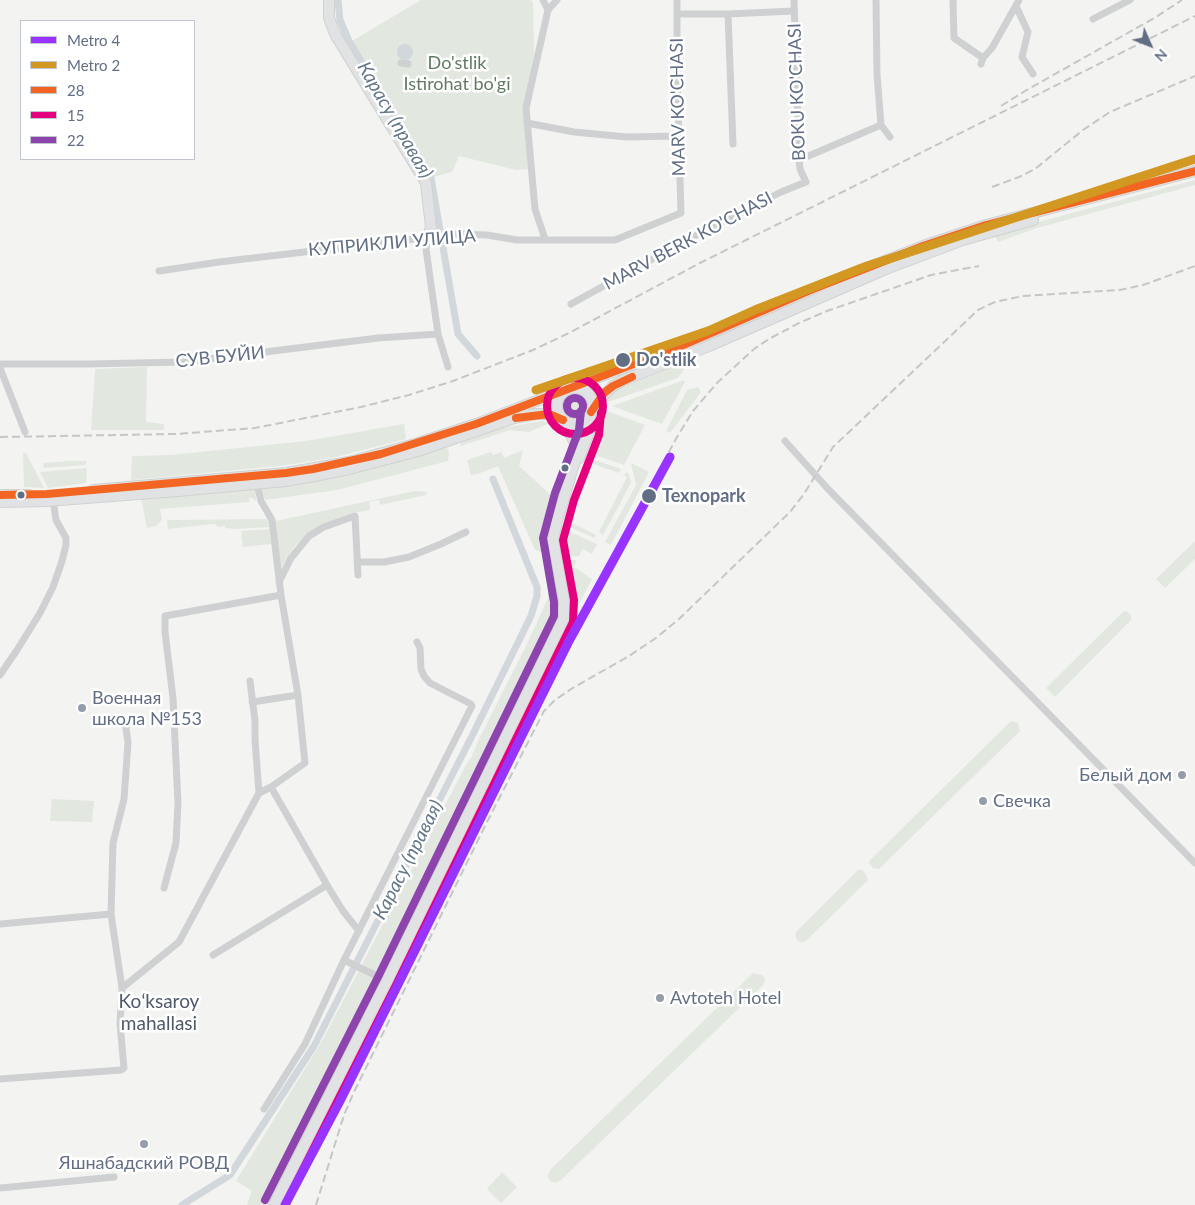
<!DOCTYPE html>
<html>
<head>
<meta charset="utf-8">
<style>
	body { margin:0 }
	#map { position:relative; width:1195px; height:1205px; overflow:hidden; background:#f3f4f2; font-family:Lato,sans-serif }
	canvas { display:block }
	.legend { position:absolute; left:20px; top:20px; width:175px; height:140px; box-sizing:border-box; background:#fff; border:1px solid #c0c5ce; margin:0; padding:6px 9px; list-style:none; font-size:15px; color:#626e84 }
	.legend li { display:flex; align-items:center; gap:10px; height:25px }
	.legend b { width:25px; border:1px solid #c0c5ce }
	.north { position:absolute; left:1125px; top:20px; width:50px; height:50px; -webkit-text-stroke:4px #fff; paint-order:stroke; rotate:134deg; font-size:14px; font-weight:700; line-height:20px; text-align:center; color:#626e84 }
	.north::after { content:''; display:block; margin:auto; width:18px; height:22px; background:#626e84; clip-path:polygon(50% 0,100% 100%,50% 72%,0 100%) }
</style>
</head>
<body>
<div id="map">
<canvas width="1195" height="1205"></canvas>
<ul class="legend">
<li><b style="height:6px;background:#93f"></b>Metro 4</li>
<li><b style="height:6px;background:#d29821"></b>Metro 2</li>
<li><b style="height:6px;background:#f26522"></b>28</li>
<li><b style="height:6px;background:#e5007d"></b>15</li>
<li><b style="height:6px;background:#8e44ad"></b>22</li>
</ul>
<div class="north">N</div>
</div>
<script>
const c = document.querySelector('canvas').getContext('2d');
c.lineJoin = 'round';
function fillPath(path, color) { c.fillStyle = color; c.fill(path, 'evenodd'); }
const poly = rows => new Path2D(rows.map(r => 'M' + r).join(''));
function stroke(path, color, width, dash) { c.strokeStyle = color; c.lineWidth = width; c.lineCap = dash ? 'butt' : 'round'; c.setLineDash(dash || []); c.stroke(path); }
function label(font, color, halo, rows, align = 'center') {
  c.font = font + ' Lato,sans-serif'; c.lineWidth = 5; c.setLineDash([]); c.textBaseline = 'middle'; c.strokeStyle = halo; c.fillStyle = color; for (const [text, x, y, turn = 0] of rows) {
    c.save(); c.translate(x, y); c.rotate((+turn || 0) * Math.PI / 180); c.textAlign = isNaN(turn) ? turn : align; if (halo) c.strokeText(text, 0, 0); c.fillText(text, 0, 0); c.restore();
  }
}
const green = poly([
	[421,0,531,0,533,3,534,54,524,109,528,169,516,170,459,156,452,172,434,177,352,41],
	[1195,180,1195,185,1037,228,998,242,994,234],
	[680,364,684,364,686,366,678,378,605,403,617,389],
	[147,367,146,422,164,424,164,430,91,430,95,369],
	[684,380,685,382,662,424,612,406],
	[698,387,701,392,670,433,666,431,687,390],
	'563 407a11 11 0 1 1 22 0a11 11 0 1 1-22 0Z',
	[607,411,645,425,624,465,592,454],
	[542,421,550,423,529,432,510,430,461,446,460,443,502,428],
	[404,424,406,439,332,458,279,466,131,480,132,456,171,455,306,441],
	[445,447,448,449,449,453,448,461,337,490,265,500,261,488,308,482,354,473],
	[523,450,519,466,555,499,546,544,541,552,535,550,498,466,478,474,471,475,467,460,491,452,493,455,501,452,504,458],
	[23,453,26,453,44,488,24,487],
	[589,458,621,469,619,473,593,464,580,497,576,496],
	[69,461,86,461,86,465,44,468,43,463],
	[631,463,649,472,611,545,605,542,636,485],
	[87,468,86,483,48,488,40,472],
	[626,472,629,474,631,483,603,535,599,532,627,477,624,475],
	[255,489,256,499,255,501,253,498,249,498,249,502,160,509,162,520,156,526,147,528,141,498],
	[415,491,427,492,426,495,380,505,379,500,369,502,370,510,357,512,335,520,306,535,293,548,280,570,276,521],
	[574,502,577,503,570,522,596,535,594,538,565,525],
	[267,519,270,527,235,529,225,528,225,526,217,527,217,525,213,524,168,529,167,520],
	[561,528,597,544,592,554,583,549,579,556,564,557,560,536],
	[270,529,271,544,243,547,241,531],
	[1195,541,1195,559,1165,588,1156,579],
	[548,550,557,596,556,620,469,793,268,1205,247,1205,252,1191,236,1181,322,1041,467,763,471,758,480,737,524,650,548,598,548,587,545,574,543,553],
	[577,560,574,567,592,579,569,623,572,602,565,561],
	[1126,611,1131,615,1131,620,1055,697,1046,688,1123,612],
	[1011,721,1018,723,1020,731,879,869,873,868,869,863,870,860],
	[52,799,94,801,92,822,50,821],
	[858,870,862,870,865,873,868,880,806,941,801,942,797,940,795,936,796,932],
	[753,973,762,975,765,979,764,984,561,1180,555,1183,549,1180,548,1175,551,1169],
	[502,1172,517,1187,501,1203,487,1189]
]);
const water = poly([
	'397 52a8 8 0 1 1 16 0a8 8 0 1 1-16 0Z'
]);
const canal = poly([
	[338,0,340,20,349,41,431,178,458,334,477,356],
	[182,1205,230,1175,314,1046,472,736,531,616,537,596,537,587,493,479]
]);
const street = poly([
	[543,0,548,10],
	[876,0,877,74,881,125,890,137],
	[953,0,954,38,983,58],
	[1016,6,1028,32,1022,57,1033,74],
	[677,14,728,14,794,11],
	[728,14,733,144],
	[1093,19,1130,0],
	[401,63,408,64],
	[981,64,983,58,992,48,1019,0],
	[527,123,574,132,627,137,678,136],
	[799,160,881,125],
	[428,237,426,249,438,334,448,367],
	[545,239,535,209,526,108,548,10,557,0],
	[159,271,219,262,457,234,487,235,517,240,615,240,681,213,677,74,677,0],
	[571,304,687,240,781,192,806,182,800,169,799,160,794,0],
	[0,364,88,364,184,362,378,338,438,334],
	[0,368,25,432],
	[785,441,828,489,1195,863],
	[357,562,384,562,409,557,441,544,466,532],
	[279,582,291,558,309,536,324,527,355,516,358,575],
	[0,675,17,650,40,613,53,587,62,561,66,545,66,538,56,520,53,500],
	[250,681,255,721,255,740,259,793],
	[252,702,298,695],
	[271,787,327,885,343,911,359,931],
	[164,888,176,843,178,803,173,698,165,632,165,616,281,595],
	[0,924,111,914],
	[213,955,327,885],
	[344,960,387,981],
	[122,988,179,942,259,793,271,787,305,763,298,695,281,595,272,520,261,501,257,484],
	[0,1079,121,1070,124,1068,120,1024,122,988,111,914,113,843,124,799,128,742,125,722],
	[264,1109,305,1044,344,960,472,706,471,704,430,683,424,676,421,669,420,648,417,642],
	[0,1188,114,1177]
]);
const secondary = poly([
	[329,0,329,18,335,34,426,183,431,227,428,237],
	'557 406a18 18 0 1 1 36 0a18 18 0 1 1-36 0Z',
	[589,432,591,412,596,403,613,386,624,380,709,346,886,269,963,240,1033,220],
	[579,458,591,427],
	[93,490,286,473,349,462,415,444,476,424,681,346,808,291,923,246,986,225,1195,171],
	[0,495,29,495],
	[0,502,47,501,178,491,286,481,314,476,349,469,418,451,514,418,536,414,549,414,563,420,575,443,576,457,557,521,553,540,564,601,564,618,387,981,274,1205]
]);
const rail = poly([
	[1001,106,1025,91,1156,17,1182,0],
	[992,187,1019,177,1035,169,1083,130,1110,112,1195,76],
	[0,437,175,434,255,428,361,407,409,395,453,381,533,350,569,333,698,264,1195,16],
	[623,537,677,437,693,411,717,383,754,349,769,339,799,323,827,311,931,275,979,266],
	[316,1205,344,1115,354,1092,486,824,544,711,555,700,571,689,629,656,656,638,679,619,790,512,804,494,833,447,978,310,995,302,1023,296,1120,290,1143,285,1195,266]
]);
const bus1 = poly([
	[591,412,604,393,613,386,632,377],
	[516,418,549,414,563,420],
	[0,495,47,494,286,473,313,469,381,454,476,424,681,346,808,291,923,246,986,225,1195,171]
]);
const bus2 = poly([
	'547 406a28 28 0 1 1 56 0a28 28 0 1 1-56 0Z',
	[285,1205,396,985,573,622,574,600,563,540,574,500,599,435,601,413]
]);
const bus3 = poly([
	'567 406a8 8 0 1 1 16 0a8 8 0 1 1-16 0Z',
	[265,1200,378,977,554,616,554,602,543,538,555,493,579,430,581,411]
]);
const metro1 = poly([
	[285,1205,340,1101,569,641,670,457]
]);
const metro2 = poly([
	[536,390,708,331,755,310,867,266,1195,159]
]);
const markers = [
	[623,360,8,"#626e84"],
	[565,468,4.5,"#626e84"],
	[21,495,4.5,"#626e84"],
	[649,496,8,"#626e84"],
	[82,708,5,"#959daa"],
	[1182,775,5,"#959daa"],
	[983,801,5,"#959daa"],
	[660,998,5,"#959daa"],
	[144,1144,5,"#959daa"]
];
const parkNames = [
	["Do'stlik",457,63],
	["Istirohat bo'gi",457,84]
];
const streetNames = [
	["BOKU KO'CHASI",797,92,-92],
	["MARV KO'CHASI",678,107,-91],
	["MARV BERK KO'CHASI",688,241,-28],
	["КУПРИКЛИ УЛИЦА",392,243,-5],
	["СУВ БУЙИ",220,357,-6]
];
const stopNames = [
	["Do'stlik",636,360],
	["Texnopark",662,496]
];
const poiNames = [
	["Военная",92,698],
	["школа №153",92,719],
	["Белый дом",1172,775,"right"],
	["Свечка",993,801],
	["Avtoteh Hotel",670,998],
	["Яшнабадский РОВД",144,1163,"center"]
];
const waterNames = [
	["Карасу (правая)",395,120,60],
	["Карасу (правая)",408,860,-63]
];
const neighbourhoodNames = [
	["Koʻksaroy",159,1002],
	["mahallasi",159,1024]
];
fillPath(green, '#e2e7e0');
fillPath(water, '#d1d7db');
stroke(canal, '#d1d7db', 7);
stroke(secondary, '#d0d2d2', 12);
stroke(street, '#cfd0d1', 7);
stroke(secondary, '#e1e2e3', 10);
stroke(rail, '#c5c6c7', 2, [8, 4]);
stroke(bus1, '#f26522', 8);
stroke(bus2, '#e5007d', 8);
stroke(bus3, '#8e44ad', 8);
stroke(metro1, '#93f', 9);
stroke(metro2, '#d29821', 9);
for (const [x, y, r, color] of markers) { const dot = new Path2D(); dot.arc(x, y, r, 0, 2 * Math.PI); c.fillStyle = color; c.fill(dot); stroke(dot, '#fff', 2); }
label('18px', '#617b61', '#fff', parkNames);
label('18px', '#626e84', '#fff', streetNames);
label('bold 18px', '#626e84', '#fff', stopNames, 'left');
label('18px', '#626e84', '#fff', poiNames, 'left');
label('italic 19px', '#637789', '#fff', waterNames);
label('19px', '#505969', '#fff', neighbourhoodNames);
</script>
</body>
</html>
